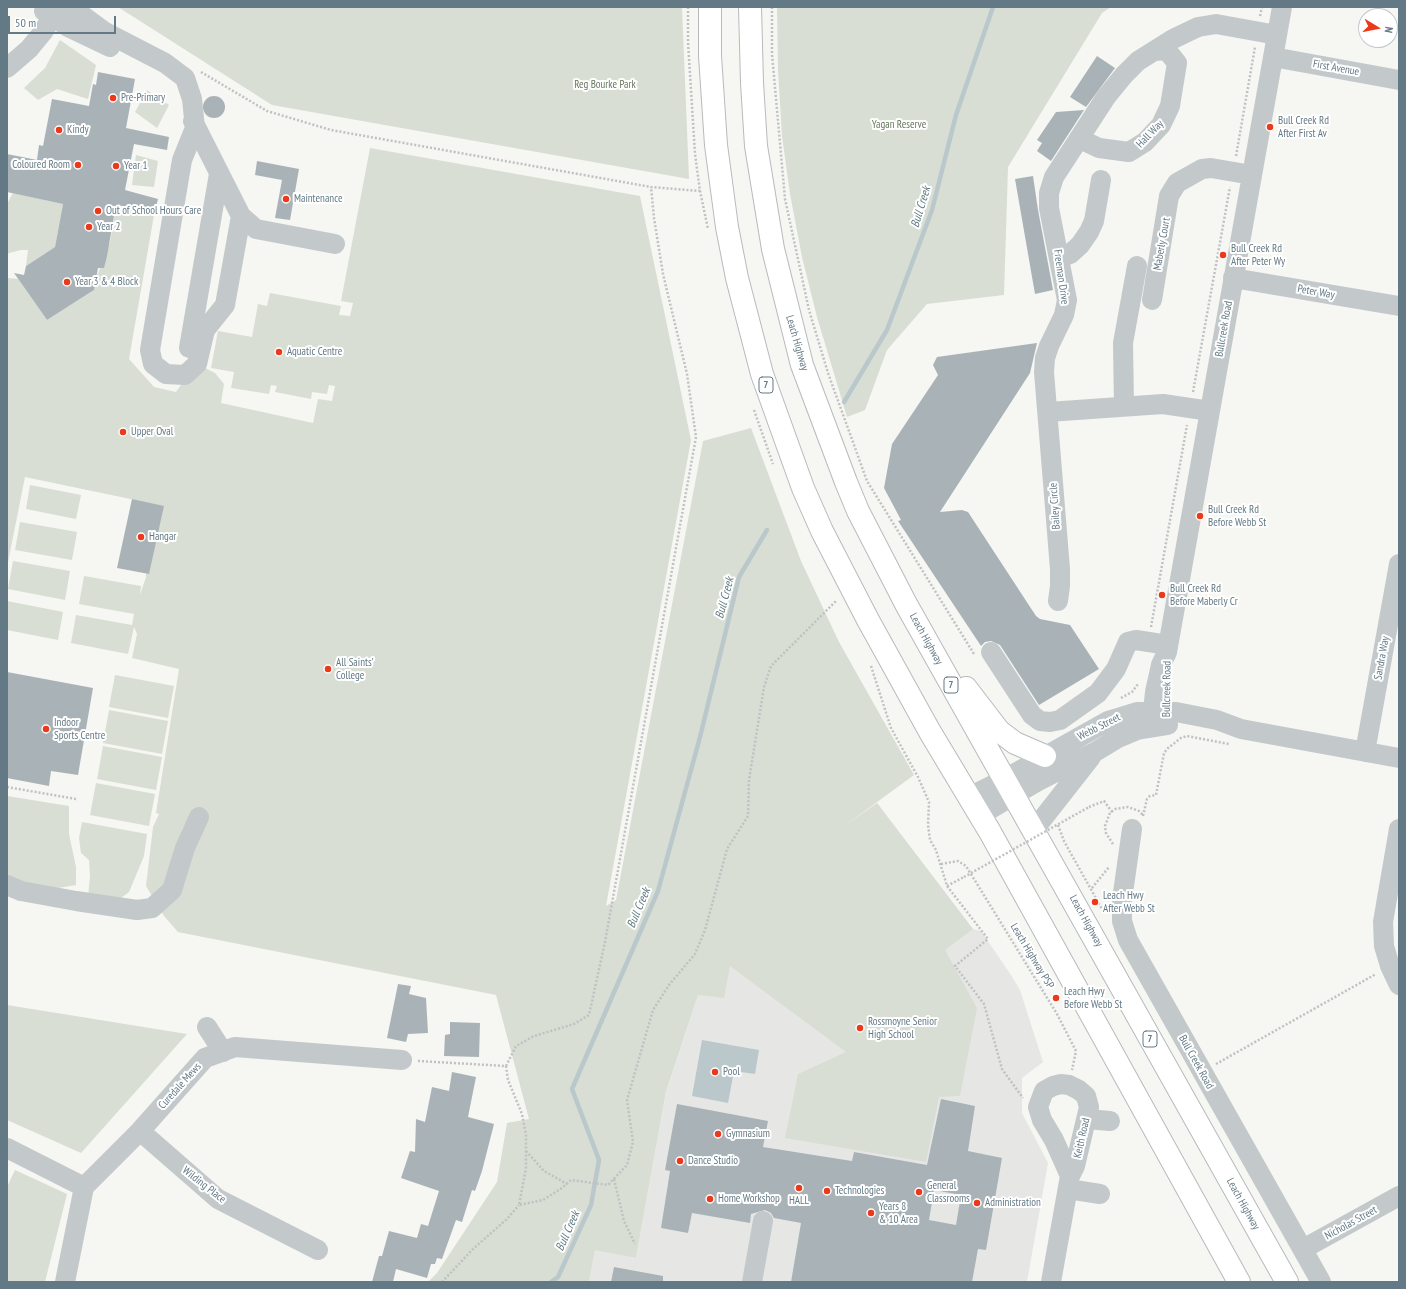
<!DOCTYPE html>
<html>
<head>
<meta charset="utf-8">
<style>
	body { margin:0 }
	#map { position:relative; width:1406px; height:1289px; overflow:hidden; background:#f6f6f2; font-family:"PT Sans Narrow",sans-serif }
	canvas { display:block }
	.frame { position:absolute; inset:0; border:8px solid #637985; pointer-events:none }
	.north { position:absolute; left:1358px; top:8px; width:40px; height:40px; box-sizing:border-box; background:#fff; border:1px solid #c1c9ce; border-radius:50%; rotate:100deg; font-size:11px; font-weight:700; line-height:16px; text-align:center; color:#637985 }
	.north::after { content:''; display:block; margin:auto; width:14px; height:18px; background:#ec381b; clip-path:polygon(50% 0,100% 100%,50% 72%,0 100%) }
	.scale { position:absolute; left:8px; top:16px; width:108px; height:18px; box-sizing:border-box; border:2px solid #637985; border-top:0; padding-left:5px; font-size:12px; line-height:14px; white-space:nowrap; color:#637985; -webkit-text-stroke:3px #fff; paint-order:stroke }
</style>
</head>
<body>
<div id="map">
<canvas width="1406" height="1289"></canvas>
<div class="frame"></div>
<div class="north">N</div>
<div class="scale">50 m</div>
</div>
<script>
const c = document.querySelector('canvas').getContext('2d');
c.lineJoin = 'round';
function fillPath(path, color) { c.fillStyle = color; c.fill(path, 'evenodd'); }
const poly = rows => new Path2D(rows.map(r => 'M' + r).join(''));
function stroke(path, color, width, dash) { c.strokeStyle = color; c.lineWidth = width; c.lineCap = dash ? 'butt' : 'round'; c.setLineDash(dash || []); c.stroke(path); }
function label(font, color, halo, rows, align = 'center') {
  c.font = font + ' "PT Sans Narrow",sans-serif'; c.lineWidth = 4; c.setLineDash([]); c.textBaseline = 'middle'; c.strokeStyle = halo; c.fillStyle = color; for (const [text, x, y, turn = 0] of rows) {
    c.save(); c.translate(x, y); c.rotate((+turn || 0) * Math.PI / 180); c.textAlign = isNaN(turn) ? turn : align; if (halo) c.strokeText(text, 0, 0); c.fillText(text, 0, 0); c.restore();
  }
}
const built = poly([
	[877,803,973,929,981,931,1011,975,1020,990,1043,1062,1022,1078,1022,1113,1048,1163,1027,1282,589,1282,595,1249,636,1258,666,1093,698,995]
]);
const green = poly([
	[118,7,682,7,689,179,272,105],
	[777,7,1111,7,1102,13,1008,167,1004,295,927,304,887,350,865,410,847,417,817,317,802,257,790,194,782,136,778,70],
	[60,40,96,65,88,99,57,89,38,100,24,88,45,68],
	[147,90,169,105,157,128,135,112],
	[370,148,640,196,691,440,606,906,616,900,703,441,751,428,801,561,839,642,914,775,843,827,877,803,973,929,945,950,977,1008,960,1096,939,1097,926,1162,785,1138,798,1074,846,1052,730,966,724,998,698,995,666,1092,636,1258,595,1250,589,1282,428,1282,437,1273,497,1182,507,1123,529,1119,496,995,178,932,164,916,146,886,153,827,159,814,156,813,179,669,132,658,137,634,134,627,128,654,71,643,76,615,132,625,134,614,79,604,84,576,141,586,140,595,146,577,147,512,140,501,25,477,7,567,7,278,18,279,47,320,91,292,110,242,116,207,154,215,129,359,154,387,176,392,183,382,205,368,215,373,224,384,221,403,313,423,318,399,332,401,335,386,329,385,327,394,312,392,311,399,275,392,277,386,271,385,269,394,231,388,234,372,211,368,218,331,252,337,258,304,267,306,270,293,341,306,339,315,350,316,353,303,341,301],
	[136,155,158,161,154,187,132,185],
	[13,193,63,204,55,247,26,266,28,250,21,250,9,253,7,255,7,204],
	[30,485,81,495,76,519,26,509],
	[20,522,77,532,72,560,15,550],
	[13,561,70,571,65,600,8,589],
	[7,601,63,612,58,640,7,630],
	[115,675,174,686,168,718,109,707],
	[109,710,168,721,162,754,103,743],
	[103,746,162,757,156,790,97,779],
	[96,783,155,794,149,826,90,815],
	[7,796,69,806,69,834,76,867,76,885,46,890,7,880],
	[82,822,147,834,144,856,129,892,121,898,88,898,90,876,89,860,81,853,79,838],
	[7,1005,187,1034,81,1153,7,1120],
	[15,1170,67,1194,45,1282,7,1282,7,1187]
]);
const water = poly([
	[702,1040,759,1050,755,1074,734,1071,728,1103,692,1096]
]);
const stream = poly([
	[844,402,887,330,932,210,956,115,993,7],
	[551,1282,558,1277,591,1205,599,1160,572,1089,658,891,700,737,739,577,767,530]
]);
const building = poly([
	[1097,56,1115,68,1086,107,1070,97],
	[98,72,135,79,126,128,169,137,167,150,134,144,125,190,158,199,155,211,116,205,107,256,104,268,98,268,94,290,47,320,14,273,24,275,26,266,55,247,63,204,7,192,7,154,37,160,39,145,43,146,52,99,89,106,93,84,96,85],
	'203 107a11 11 0 1 1 22 0a11 11 0 1 1-22 0Z',
	[1084,110,1051,161,1037,151,1042,143,1037,140,1056,112],
	[257,161,299,169,290,220,275,218,282,180,255,175],
	[1033,176,1038,210,1053,290,1035,294,1015,179],
	[1037,343,1030,373,940,512,962,510,968,512,1036,616,1040,619,1070,625,1099,669,1039,705,1000,645,991,641,985,642,981,646,898,521,901,520,884,488,892,444,938,375,933,365,937,357],
	[132,499,164,506,149,574,117,568],
	[7,672,93,688,78,775,51,771,49,786,7,778],
	[398,984,411,986,409,994,426,998,428,1033,408,1034,406,1042,387,1038],
	[450,1022,480,1023,479,1057,444,1056,445,1035,450,1034],
	[452,1072,476,1077,468,1117,494,1124,482,1171,475,1191,472,1190,462,1222,456,1220,442,1259,437,1258,435,1264,431,1264,427,1278,396,1269,393,1282,372,1282,379,1256,382,1256,389,1231,417,1238,421,1224,428,1226,439,1191,401,1178,410,1151,415,1152,416,1119,425,1122,432,1087,449,1091],
	[941,1099,975,1106,968,1151,1002,1158,986,1250,978,1249,972,1282,791,1282,801,1223,774,1218,771,1213,765,1210,751,1214,750,1223,692,1213,688,1233,661,1228,670,1171,665,1170,677,1104,768,1121,763,1147,852,1161,854,1152,927,1165],
	[934,1190,961,1195,956,1225,929,1220],
	[614,1267,663,1276,663,1282,611,1282]
]);
const path = poly([
	[688,7,688,42,695,154,700,191,708,229],
	[772,7,772,54,785,199,809,310,828,373,867,481,974,654],
	[1260,16,1262,7],
	[201,72,267,111,331,130,651,187,700,191],
	[1236,156,1255,47],
	[1193,392,1230,187],
	[754,410,773,464],
	[1151,627,1187,425],
	[871,666,891,728,918,777,929,802,928,825,930,840,936,850,947,886,988,939,955,966,984,1004,1002,1069,1023,1098],
	[1121,698,1132,692,1138,684],
	[7,787,76,799],
	[1089,807,1104,801,1112,812],
	[1143,816,1147,799,1150,796,1156,795,1164,753,1168,748,1181,738,1187,736,1229,744],
	[1058,825,1064,841,1103,911],
	[1113,844,1106,833,1105,826,1110,813,1115,809,1128,807,1139,811,1143,815],
	[941,864,958,861,966,866,1057,1014,1076,1051,1072,1070],
	[947,886,964,877],
	[1092,888,1109,867],
	[418,1061,506,1066,508,1080,522,1114,526,1135,526,1168,519,1205,543,1200,562,1188,571,1180,608,1185,627,1165,633,1142,627,1100,653,1010,669,985,695,954,705,930,727,849,748,816,749,780,764,687,771,666,837,600],
	[1216,1064,1376,974],
	[506,1066,516,1046,534,1036,574,1024,589,1015,605,942,696,437,687,374,663,274,654,218,651,187],
	[526,1151,544,1171,567,1184],
	[614,1179,624,1221,635,1244],
	[442,1282,473,1249,507,1219,519,1205]
]);
const minor = poly([
	[71,7,105,32,165,63,185,78,192,99,195,128,182,160,150,350,153,364,166,374,185,375,197,364,205,330,225,305,241,216],
	[44,11,68,27,110,47],
	[1273,57,1399,80],
	[7,68,29,49,43,32,58,7],
	[193,121,241,216,256,229,335,244],
	[1080,139,1099,148,1129,152,1145,142,1161,125,1170,106,1177,63,1169,53,1163,50,1155,51],
	[1060,258,1070,254,1080,245,1089,232,1094,221,1101,180],
	[1233,278,1399,306],
	[1152,300,1169,196,1177,183,1202,169,1211,168,1252,175],
	[189,348,219,174],
	[1124,406,1123,343,1137,266],
	[1048,412,1163,404,1210,411],
	[1058,601,1060,586,1060,569,1044,372,1045,358,1049,346,1064,315,1067,300,1049,208,1049,193,1054,177,1106,97,1124,75,1138,61,1173,39,1198,27,1216,24,1277,35],
	[991,652,1032,715,1040,721,1050,722,1060,720,1098,693,1116,669,1128,642,1136,640,1168,645],
	[1154,726,1153,711,1155,692,1161,665,1167,652,1282,7],
	[1365,752,1399,564],
	[969,797,1003,780,1108,721,1137,712,1176,712,1217,720,1241,729,1399,758],
	[980,815,1038,781,1095,752,1118,738,1137,730,1168,725],
	[1132,829,1122,900,1122,921,1128,940,1321,1282],
	[1399,829,1383,922,1384,946,1390,966,1399,985],
	[1033,831,1091,757],
	[7,885,21,891,76,901,137,910,152,908,172,890,185,848,199,817],
	[207,1027,223,1052],
	[1087,1119,1110,1121],
	[140,1131,218,1199,318,1250],
	[7,1148,84,1187],
	[1068,1189,1100,1194],
	[1303,1249,1399,1196],
	[65,1282,84,1187,140,1131,205,1058,235,1047,402,1060],
	[752,1282,763,1221],
	[1051,1282,1070,1176,1075,1166,1089,1107,1086,1096,1079,1090,1069,1085,1061,1084,1053,1086,1044,1091,1038,1107,1042,1120,1054,1140,1070,1176]
]);
const highway = poly([
	[710,7,710,56,716,145,727,227,737,278,762,374,803,488,822,531,868,620,930,732,990,832,1239,1282],
	[750,7,752,83,756,146,773,249,802,365,846,482,858,511,906,604,1287,1282],
	[966,688,999,731,1015,743,1045,756]
]);
const pathBridge = poly([
	[964,877,1089,807]
]);
const markers = [
	[113,98,4,"#ec381b"],
	[1270,127,4,"#ec381b"],
	[59,130,4,"#ec381b"],
	[78,165,4,"#ec381b"],
	[116,166,4,"#ec381b"],
	[286,199,4,"#ec381b"],
	[98,211,4,"#ec381b"],
	[89,227,4,"#ec381b"],
	[1223,255,4,"#ec381b"],
	[67,282,4,"#ec381b"],
	[279,352,4,"#ec381b"],
	[123,432,4,"#ec381b"],
	[1200,516,4,"#ec381b"],
	[141,537,4,"#ec381b"],
	[1162,595,4,"#ec381b"],
	[328,669,4,"#ec381b"],
	[46,729,4,"#ec381b"],
	[1095,902,4,"#ec381b"],
	[1056,998,4,"#ec381b"],
	[860,1028,4,"#ec381b"],
	[715,1072,4,"#ec381b"],
	[718,1134,4,"#ec381b"],
	[680,1161,4,"#ec381b"],
	[799,1188,4,"#ec381b"],
	[827,1191,4,"#ec381b"],
	[919,1192,4,"#ec381b"],
	[710,1199,4,"#ec381b"],
	[977,1203,4,"#ec381b"],
	[871,1213,4,"#ec381b"]
];
const shields = [
	[766,385,14],
	[951,685,14],
	[1150,1039,14]
];
const shieldNames = [
	["7",766,385],
	["7",951,685],
	["7",1150,1039]
];
const streetNames = [
	["First Avenue",1336,68,10],
	["Hall Way",1150,134,-46],
	["Maberly Court",1162,244,-80],
	["Freeman Drive",1061,277,82],
	["Peter Way",1316,292,10],
	["Bullcreek Road",1224,329,-80],
	["Leach Highway",797,343,74],
	["Bailey Circle",1055,506,-94],
	["Leach Highway",926,639,61],
	["Sandra Way",1382,658,-80],
	["Bullcreek Road",1167,689,-89],
	["Webb Street",1099,727,-27],
	["Leach Highway",1086,921,61],
	["Leach Highway PSP",1032,956,59],
	["Bull Creek Road",1196,1062,61],
	["Curedale Mews",180,1086,-48],
	["Keith Road",1082,1138,-77],
	["Wilding Place",204,1185,38],
	["Leach Highway",1243,1204,61],
	["Nicholas Street",1351,1223,-29]
];
const parkNames = [
	["Reg Bourke Park",605,85],
	["Yagan Reserve",899,125]
];
const poiNames = [
	["Pre-Primary",121,98],
	["Bull Creek Rd",1278,121],
	["After First Av",1278,134],
	["Kindy",67,130],
	["Coloured Room",70,165,"right"],
	["Year 1",124,166],
	["Maintenance",294,199],
	["Out of School Hours Care",106,211],
	["Year 2",97,227],
	["Bull Creek Rd",1231,249],
	["After Peter Wy",1231,262],
	["Year 3 & 4 Block",75,282],
	["Aquatic Centre",287,352],
	["Upper Oval",131,432],
	["Bull Creek Rd",1208,510],
	["Before Webb St",1208,523],
	["Hangar",149,537],
	["Bull Creek Rd",1170,589],
	["Before Maberly Cr",1170,602],
	["All Saints’",336,663],
	["College",336,676],
	["Indoor",54,723],
	["Sports Centre",54,736],
	["Leach Hwy",1103,896],
	["After Webb St",1103,909],
	["Leach Hwy",1064,992],
	["Before Webb St",1064,1005],
	["Rossmoyne Senior",868,1022],
	["High School",868,1035],
	["Pool",723,1072],
	["Gymnasium",726,1134],
	["Dance Studio",688,1161],
	["General",927,1186],
	["Classrooms",927,1199],
	["Technologies",835,1191],
	["Home Workshop",718,1199],
	["HALL",799,1201,"center"],
	["Administration",985,1203],
	["Years 8",879,1207],
	["& 10 Area",879,1220]
];
const waterNames = [
	["Bull Creek",921,207,-73],
	["Bull Creek",725,598,-75],
	["Bull Creek",639,908,-67],
	["Bull Creek",568,1231,-66]
];
fillPath(built, '#e6e7e5');
fillPath(green, '#d8ded3');
fillPath(water, '#bac8cc');
stroke(stream, '#bac8cc', 4.5);
fillPath(building, '#a9b3b7');
stroke(highway, '#b7bbbe', 24);
stroke(path, '#bfc1c3', 2.5, [2, 2]);
stroke(minor, '#c3c8ca', 20);
stroke(highway, '#fff', 22);
stroke(pathBridge, '#bfc1c3', 2.5, [2, 2]);
for (const [x, y, r, color] of markers) { const dot = new Path2D(); dot.arc(x, y, r, 0, 2 * Math.PI); c.fillStyle = color; c.fill(dot); stroke(dot, '#fff', 1.5); }
for (const [x, y, w] of shields) { const box = new Path2D(); box.roundRect(x - w / 2, y - 8, w, 16, 3); c.fillStyle = '#fff'; c.fill(box); stroke(box, '#637985', 1); }
label('bold 10px', '#637985', null, shieldNames);
label('11px', '#637985', '#fff', streetNames);
label('11px', '#66775e', '#fff', parkNames);
label('11px', '#637985', '#fff', poiNames, 'left');
label('italic 12px', '#5f7b82', '#fff', waterNames);
</script>
</body>
</html>
